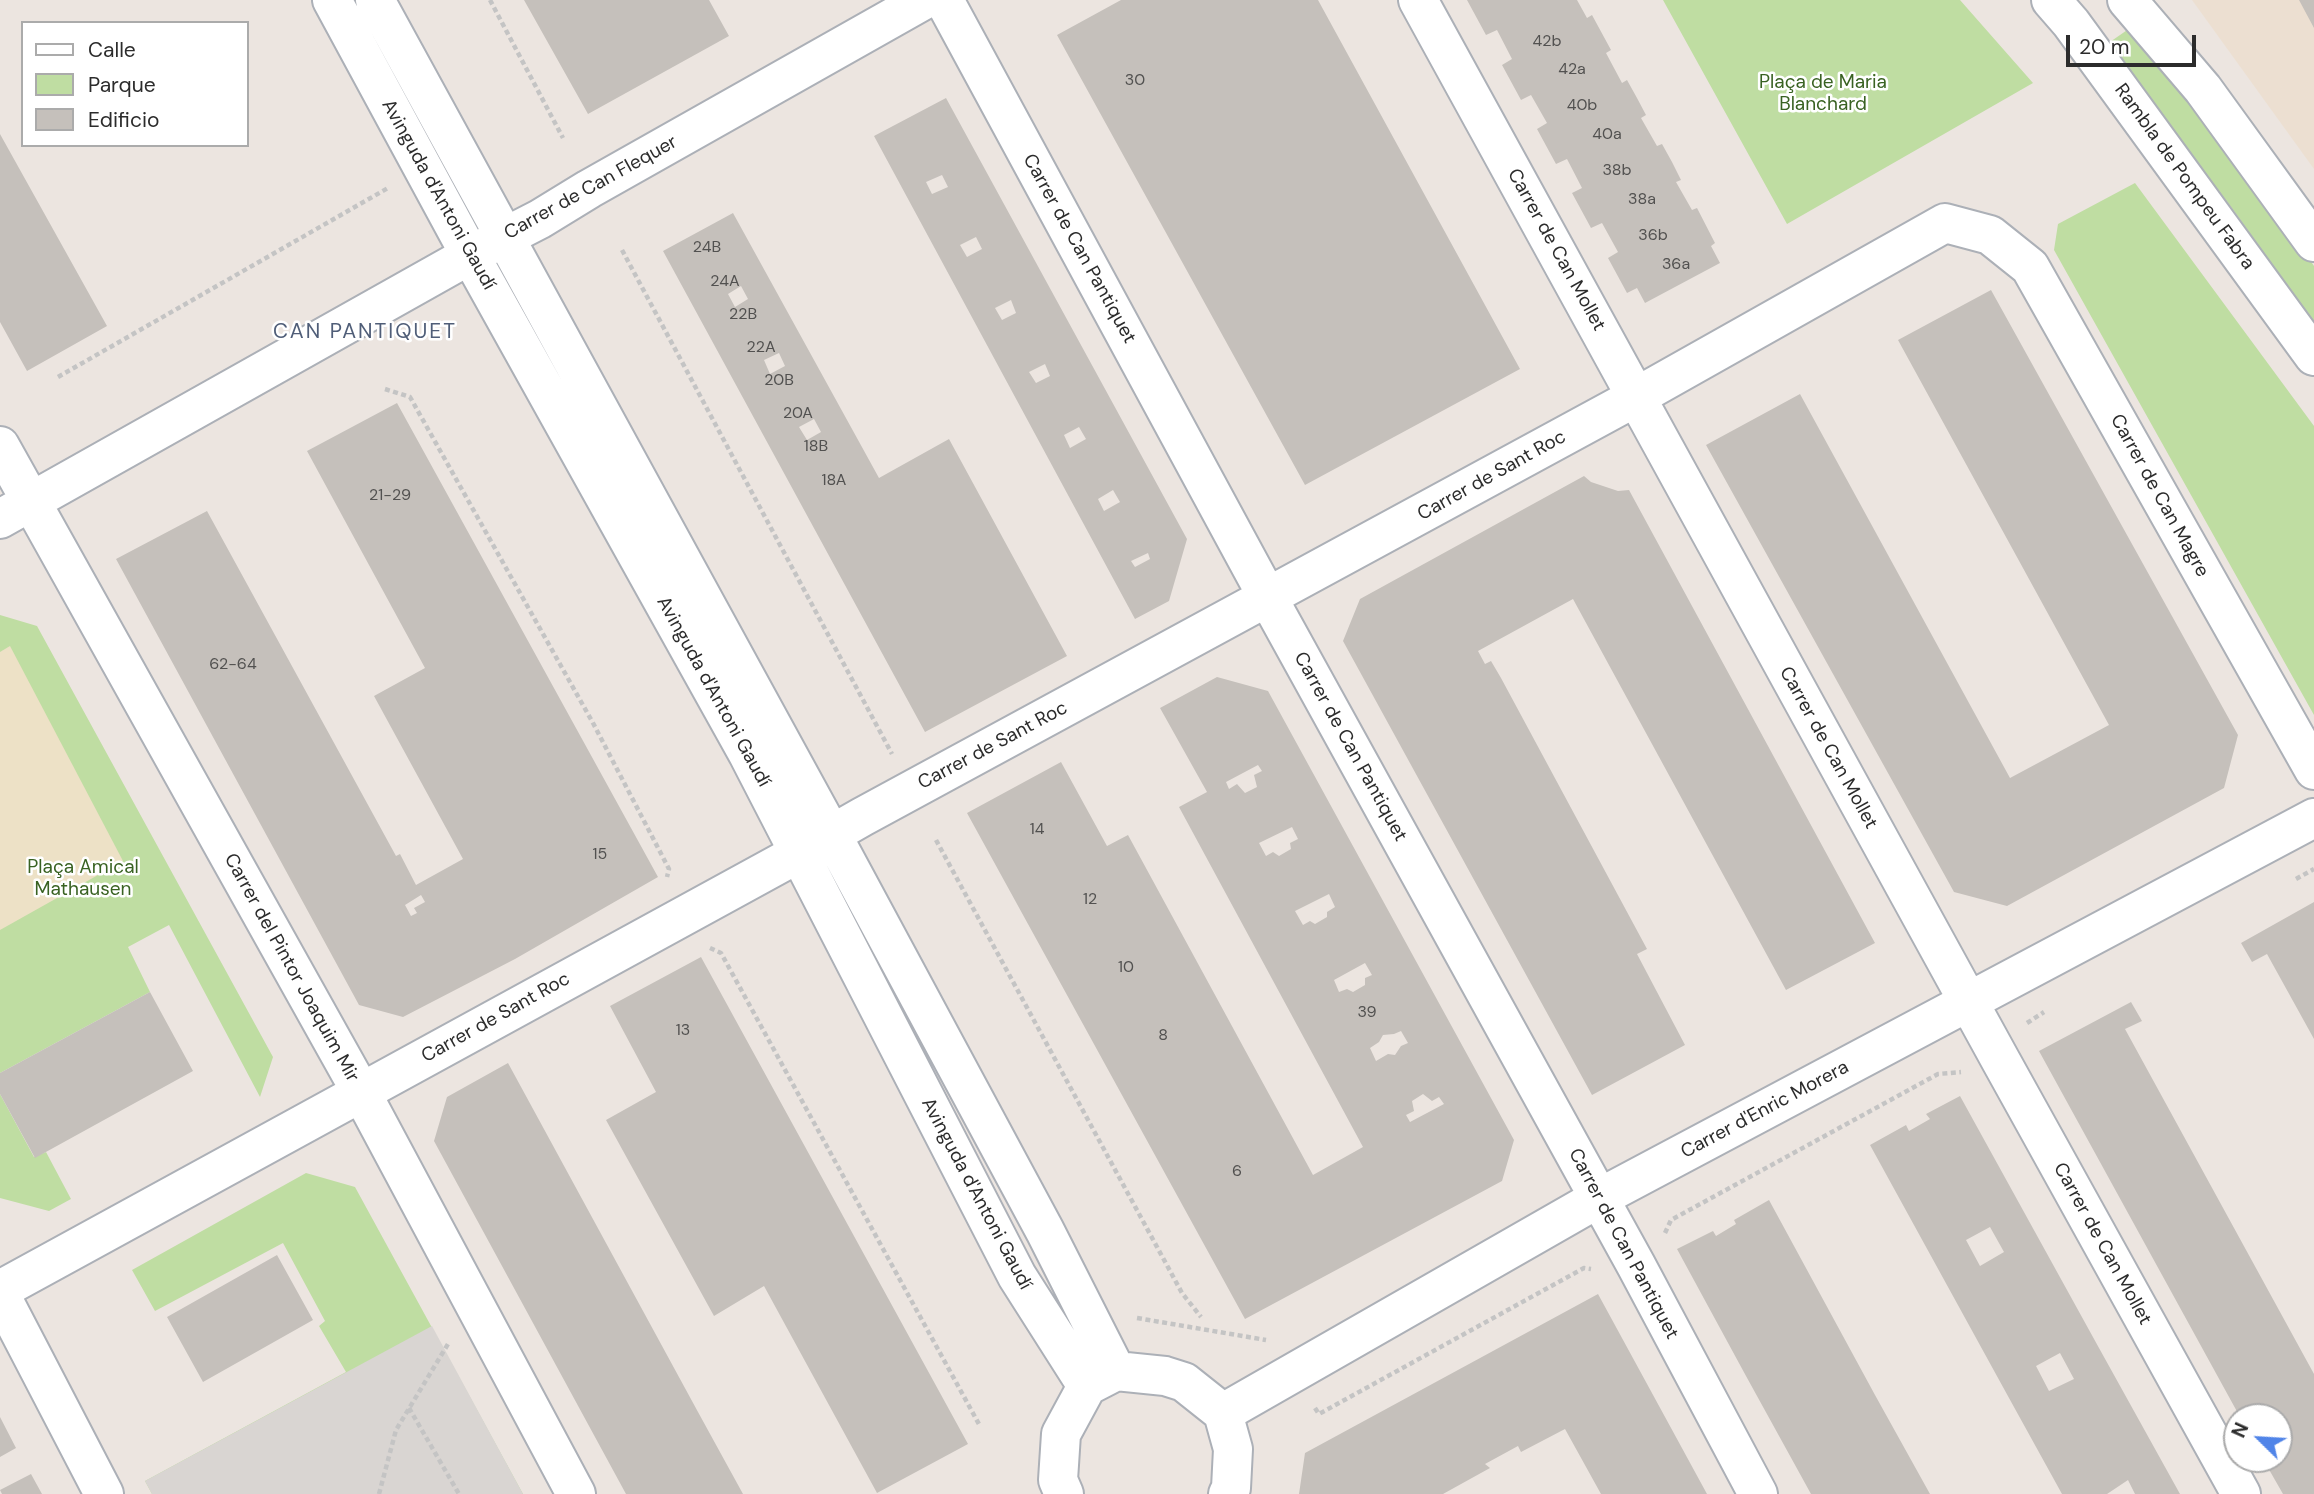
<!DOCTYPE html>
<html>
<head>
<meta charset="utf-8">
<style>
	body { margin:0 }
	#map { position:relative; width:2314px; height:1494px; overflow:hidden; background:#ece5e0; font-family:"DM Sans",sans-serif }
	canvas { display:block }
	.legend { position:absolute; left:21px; top:21px; width:228px; height:126px; box-sizing:border-box; background:#fff; border:2px solid #ababab; margin:0; padding:9px 12px; list-style:none; font-size:21px; color:#2c2c2c }
	.legend li { display:flex; align-items:center; gap:14px; height:35px }
	.legend b { width:35px; border:2px solid #ababab }
	.north { position:absolute; left:2223px; top:1403px; width:70px; height:70px; box-sizing:border-box; background:#fff; border:2px solid #ababab; border-radius:50%; rotate:294deg; font-size:19px; font-weight:700; line-height:28px; text-align:center; color:#2c2c2c }
	.north::after { content:''; display:block; margin:auto; width:24px; height:32px; background:#5084e8; clip-path:polygon(50% 0,100% 100%,50% 72%,0 100%) }
	.scale { position:absolute; left:2066px; top:35px; width:130px; height:32px; box-sizing:border-box; border:4px solid #2c2c2c; border-top:0; padding-left:9px; font-size:21px; line-height:24px; white-space:nowrap; color:#2c2c2c; -webkit-text-stroke:5px #fff; paint-order:stroke }
</style>
</head>
<body>
<div id="map">
<canvas width="2314" height="1494"></canvas>
<ul class="legend">
<li><b style="height:9px;background:#fff"></b>Calle</li>
<li><b style="height:19px;background:#bfdda2"></b>Parque</li>
<li><b style="height:19px;background:#c5c0bb"></b>Edificio</li>
</ul>
<div class="north">N</div>
<div class="scale">20 m</div>
</div>
<script>
const c = document.querySelector('canvas').getContext('2d');
c.lineJoin = 'round';
function fillPath(path, color) { c.fillStyle = color; c.fill(path, 'evenodd'); }
const poly = rows => new Path2D(rows.map(r => 'M' + r).join(''));
function stroke(path, color, width, dash) { c.strokeStyle = color; c.lineWidth = width; c.lineCap = dash ? 'butt' : 'round'; c.setLineDash(dash || []); c.stroke(path); }
function label(font, color, halo, rows, align = 'center') {
  c.font = font + ' "DM Sans",sans-serif'; c.lineWidth = 5; c.setLineDash([]); c.textBaseline = 'middle'; c.strokeStyle = halo; c.fillStyle = color; for (const [text, x, y, turn = 0] of rows) {
    c.save(); c.translate(x, y); c.rotate((+turn || 0) * Math.PI / 180); c.textAlign = isNaN(turn) ? turn : align; if (halo) c.strokeText(text, 0, 0); c.fillText(text, 0, 0); c.restore();
  }
}
const education = poly([
	[2192,0,2314,0,2314,169]
]);
const green = poly([
	[1663,0,1960,0,2033,83,1787,224],
	[2133,26,2277,213,2314,266,2314,323,2234,211,2107,44],
	[2135,183,2314,426,2314,715,2054,250,2058,224],
	[0,615,37,626,273,1057,260,1097,169,925,128,947,150,992,0,1073],
	[0,1094,34,1157,46,1152,71,1199,49,1211,0,1198],
	[306,1173,355,1187,523,1494,152,1494,145,1481,346,1372,319,1326,325,1321,283,1243,155,1311,132,1270]
]);
const sand = poly([
	[10,646,123,861,0,930,0,652]
]);
const plaza = poly([
	[432,1326,523,1494,152,1494,145,1481]
]);
const building = poly([
	[524,0,709,0,729,36,588,114],
	[1121,0,1318,0,1520,369,1305,485,1057,35],
	[1467,0,1577,0,1587,18,1592,15,1611,50,1606,53,1622,83,1627,80,1637,98,1646,115,1641,118,1657,146,1662,144,1672,162,1681,180,1676,182,1692,210,1697,208,1715,243,1711,246,1720,263,1645,303,1637,288,1627,293,1608,258,1618,252,1602,223,1591,228,1572,193,1582,188,1567,159,1556,164,1537,129,1547,123,1531,95,1521,100,1502,65,1512,59,1497,30,1486,35],
	[2299,0,2314,0,2314,28],
	[946,98,1187,539,1169,601,1135,619,874,136],
	[942,175,948,187,932,194,926,182],
	[976,237,982,249,967,257,960,245],
	[1011,300,1016,313,1002,320,995,308],
	[1045,364,1050,376,1036,383,1029,372],
	[1079,427,1086,439,1070,448,1064,435],
	[1113,490,1120,502,1104,511,1098,499],
	[1148,553,1150,559,1135,567,1131,561],
	[0,134,107,326,27,371,0,322],
	[733,213,879,478,949,439,1067,656,925,732,663,251],
	[741,286,748,299,735,307,728,294],
	[779,353,785,366,770,374,764,360],
	[814,419,821,432,807,440,799,427],
	[1991,290,2238,735,2224,788,2007,906,1954,892,1706,445,1800,394,2010,778,2109,725,1898,340],
	[397,403,658,877,515,959,403,1017,359,1005,116,559,207,511,396,856,400,854,416,885,463,859,374,696,425,668,307,451],
	[421,895,425,902,414,908,417,913,411,916,405,905],
	[1584,476,1591,482,1618,491,1629,490,1875,943,1786,990,1573,599,1478,651,1485,664,1491,661,1501,678,1647,949,1637,954,1685,1045,1592,1095,1343,641,1360,599],
	[1217,677,1268,691,1514,1140,1502,1181,1245,1319,967,813,1061,762,1107,846,1128,835,1313,1175,1363,1147,1179,807,1207,792,1160,708],
	[1258,765,1262,771,1254,775,1257,787,1245,793,1237,784,1229,789,1226,782],
	[1292,827,1298,839,1290,843,1291,849,1279,856,1273,852,1266,856,1259,843],
	[1329,894,1335,907,1327,912,1327,917,1315,924,1310,921,1303,925,1295,911],
	[1365,963,1372,975,1365,978,1365,985,1353,992,1347,989,1339,992,1334,980],
	[1401,1031,1408,1043,1401,1046,1395,1055,1388,1054,1376,1061,1370,1048,1379,1042,1383,1035,1394,1034],
	[1423,1094,1432,1101,1439,1097,1444,1104,1410,1122,1406,1115,1414,1111,1412,1101],
	[2314,902,2314,1039,2267,954,2252,962,2241,943],
	[701,957,968,1444,877,1493,764,1286,714,1316,606,1120,656,1092,610,1006],
	[150,992,193,1071,35,1158,0,1094,0,1073],
	[2131,1002,2142,1021,2125,1029,2314,1374,2314,1494,2283,1494,2263,1459,2279,1459,2279,1417,2240,1417,2039,1051],
	[508,1063,698,1412,743,1494,626,1494,434,1141,447,1097],
	[1960,1096,2099,1348,2180,1494,2135,1494,2128,1480,2107,1494,2062,1494,2009,1398,1870,1145,1906,1125,1909,1131,1930,1119,1926,1114],
	[1990,1227,2004,1252,1980,1266,1966,1240],
	[2060,1353,2074,1379,2049,1391,2036,1366],
	[1769,1200,1875,1395,1930,1494,1811,1494,1746,1376,1677,1249,1713,1231,1716,1236,1736,1224,1734,1220],
	[277,1255,313,1320,203,1382,167,1317],
	[1598,1294,1707,1494,1601,1494,1565,1429,1521,1452,1518,1446,1485,1464,1490,1468,1443,1494,1299,1494,1305,1453],
	[0,1417,16,1448,0,1457],
	[31,1474,42,1494,2,1494,0,1490]
]);
const path = poly([
	[490,0,563,138],
	[622,250,892,754],
	[58,377,388,188],
	[385,389,410,397,593,723,669,869,667,877],
	[936,840,1182,1293,1201,1317],
	[2296,879,2314,869],
	[710,948,721,953,980,1426],
	[2027,1023,2044,1012],
	[1665,1233,1671,1220,1938,1074,1961,1072],
	[1137,1318,1266,1340],
	[409,1408,459,1494],
	[1315,1408,1319,1414,1584,1268,1591,1269],
	[379,1494,396,1430,448,1344]
]);
const minor = poly([
	[944,0,1268,598,1636,1265,1758,1494],
	[1418,0,2001,1061,2241,1494],
	[2051,0,2071,23,2314,356],
	[2127,0,2203,89,2314,242],
	[0,446,361,1092,576,1494],
	[0,519,470,255,540,219,589,189,924,0],
	[0,1290,799,853,862,817,1636,397,1945,223,1990,235,2030,267,2314,770],
	[0,1294,104,1494],
	[1223,1413,1599,1198,2314,818]
]);
const tertiary = poly([
	[332,0,470,255,748,754,1017,1276,1087,1386],
	[375,0,832,835,1045,1231,1116,1371],
	[1064,1494,1058,1480,1061,1434,1087,1386,1116,1371,1165,1376,1184,1382,1223,1413,1233,1449,1231,1488,1228,1494]
]);
const numberNames = [
	["42b",1547,42],
	["42a",1572,70],
	["30",1135,81],
	["40b",1582,106],
	["40a",1607,135],
	["38b",1617,171],
	["38a",1642,200],
	["36b",1653,236],
	["24B",707,248],
	["36a",1676,265],
	["24A",725,282],
	["22B",743,315],
	["22A",761,348],
	["20B",779,381],
	["20A",798,414],
	["18B",816,447],
	["18A",834,481],
	["21-29",390,496],
	["62-64",233,665],
	["14",1037,830],
	["15",600,855],
	["12",1090,900],
	["10",1126,968],
	["39",1367,1013],
	["13",683,1031],
	["8",1163,1036],
	["6",1237,1172]
];
const parkNames = [
	["Plaça de Maria",1823,83],
	["Blanchard",1823,105],
	["Plaça Amical",83,868],
	["Mathausen",83,890]
];
const streetNames = [
	["Rambla de Pompeu Fabra",2184,177,54],
	["Carrer de Can Flequer",591,188,-29],
	["Avinguda d'Antoni Gaudí",438,195,61],
	["Carrer de Can Pantiquet",1079,249,61],
	["Carrer de Can Mollet",1556,250,61],
	["Carrer de Sant Roc",1492,476,-29],
	["Carrer de Can Magre",2159,496,61],
	["Avinguda d'Antoni Gaudí",713,692,61],
	["Carrer de Sant Roc",993,746,-28],
	["Carrer de Can Pantiquet",1350,747,61],
	["Carrer de Can Mollet",1828,748,61],
	["Carrer del Pintor Joaquim Mir",291,968,61],
	["Carrer de Sant Roc",496,1018,-29],
	["Carrer d'Enric Morera",1765,1110,-28],
	["Avinguda d'Antoni Gaudí",976,1194,62],
	["Carrer de Can Pantiquet",1623,1244,62],
	["Carrer de Can Mollet",2102,1244,61]
];
const neighbourhoodNames = [
	["CAN PANTIQUET",365,332]
];
fillPath(education, '#ecdfd1');
fillPath(green, '#bfdda2');
fillPath(sand, '#ede1c6');
fillPath(plaza, '#d9d5d2');
fillPath(building, '#c5c0bb');
stroke(minor, '#acb0b7', 42);
stroke(tertiary, '#acb0b7', 42);
stroke(path, '#c4c4c4', 4.5, [5, 3.5]);
stroke(minor, '#fff', 38);
stroke(tertiary, '#fff', 38);
label('16px', '#525150', null, numberNames);
label('19px', '#396222', '#fff', parkNames);
label('19px', '#2c2c2c', '#fff', streetNames);
c.letterSpacing = '2px';
label('21px', '#505e78', '#fff', neighbourhoodNames);
c.letterSpacing = '0px';
</script>
</body>
</html>
